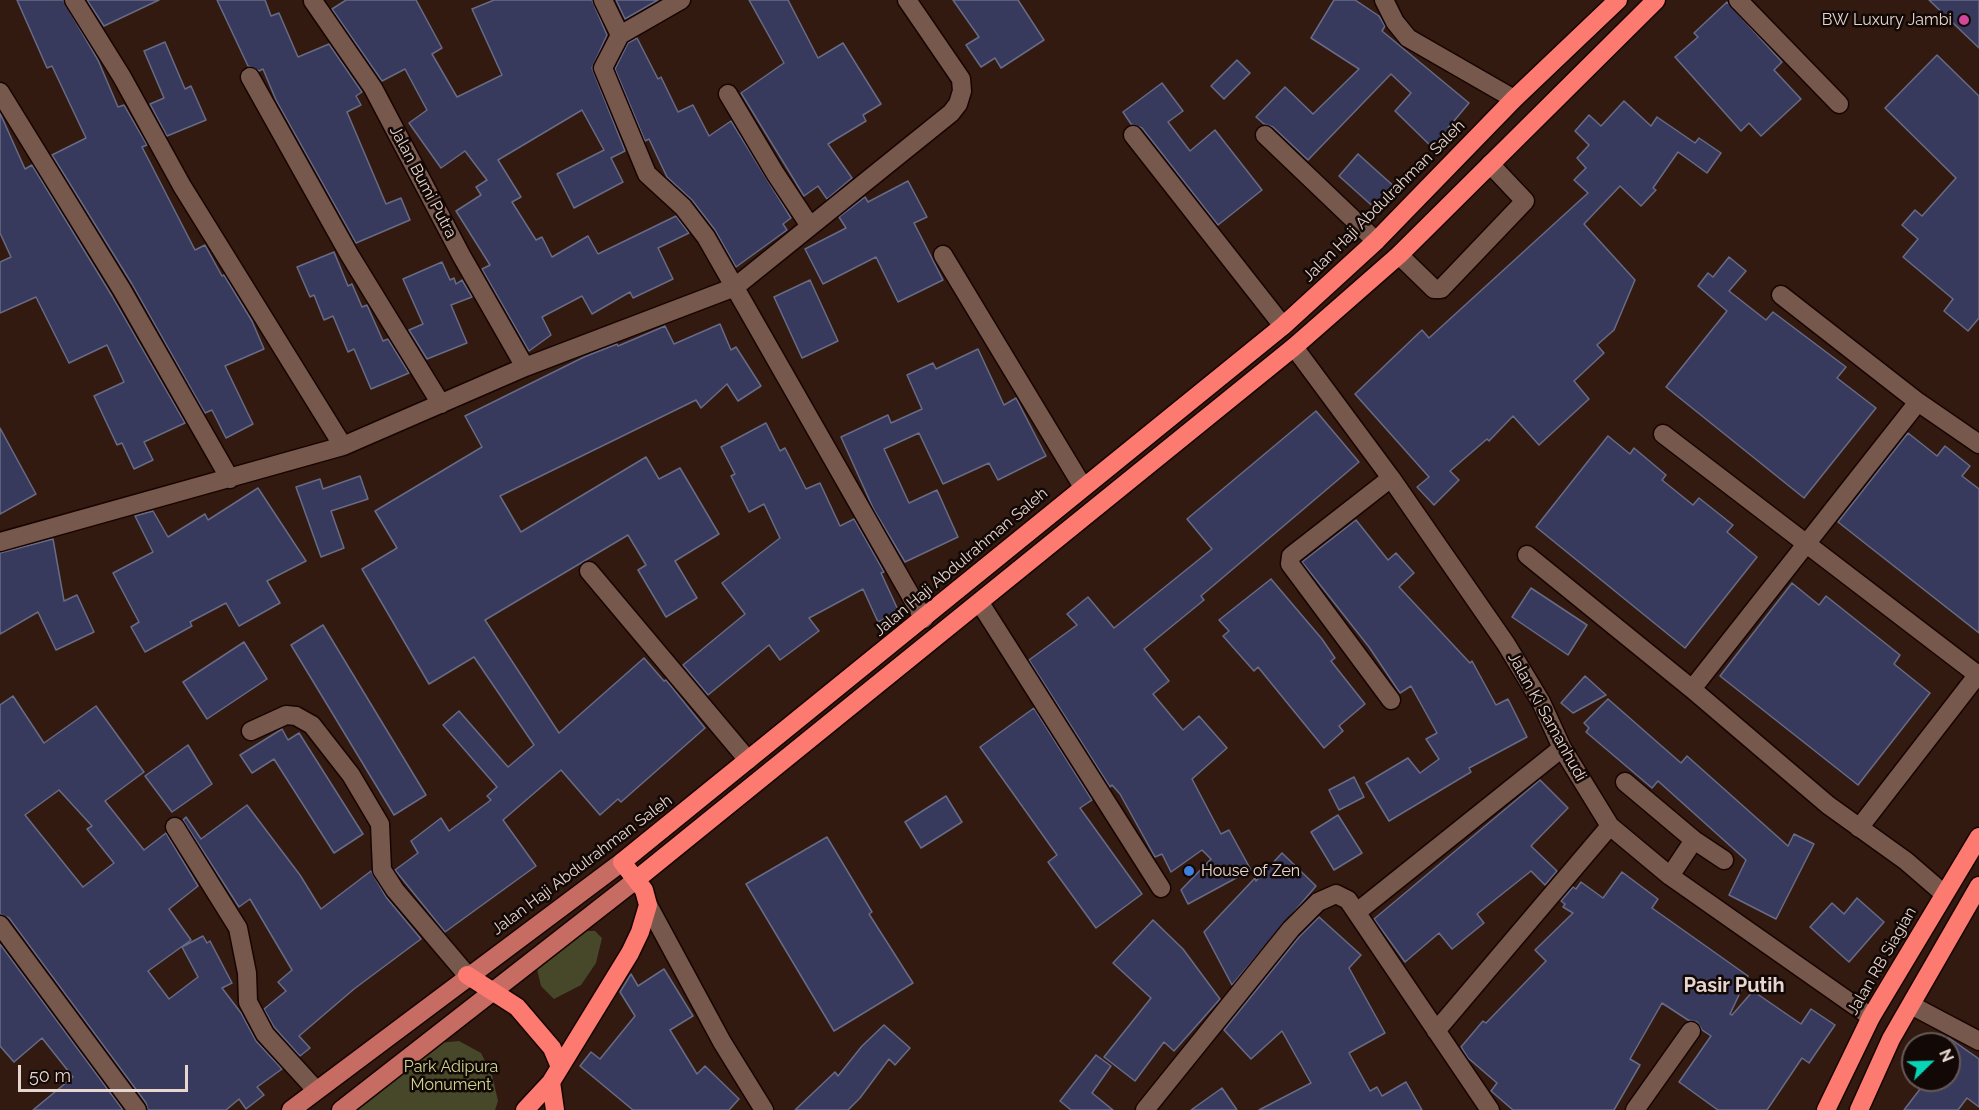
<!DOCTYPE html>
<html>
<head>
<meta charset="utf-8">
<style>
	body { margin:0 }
	#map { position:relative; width:1979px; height:1110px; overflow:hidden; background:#321a10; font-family:Raleway,sans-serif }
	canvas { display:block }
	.north { position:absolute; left:1901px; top:1032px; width:60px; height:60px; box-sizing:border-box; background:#120805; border:2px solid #675a56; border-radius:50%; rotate:67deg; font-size:16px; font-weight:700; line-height:24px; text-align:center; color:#e7d5cf }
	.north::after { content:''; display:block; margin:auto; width:21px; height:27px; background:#07d5b5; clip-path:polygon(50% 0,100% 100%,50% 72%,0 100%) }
	.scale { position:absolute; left:18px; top:1065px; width:170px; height:27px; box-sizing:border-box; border:3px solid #e7d5cf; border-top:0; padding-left:8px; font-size:18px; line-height:21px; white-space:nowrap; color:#e7d5cf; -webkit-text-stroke:4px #120805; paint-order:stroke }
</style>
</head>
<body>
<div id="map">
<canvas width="1979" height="1110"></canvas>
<div class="north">N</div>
<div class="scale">50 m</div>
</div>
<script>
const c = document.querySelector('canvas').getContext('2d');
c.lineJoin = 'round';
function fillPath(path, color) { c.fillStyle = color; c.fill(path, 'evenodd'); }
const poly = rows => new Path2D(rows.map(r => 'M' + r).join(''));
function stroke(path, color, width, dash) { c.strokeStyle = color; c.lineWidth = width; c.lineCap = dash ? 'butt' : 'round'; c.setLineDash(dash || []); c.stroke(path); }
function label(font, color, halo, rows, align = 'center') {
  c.font = font + ' Raleway,sans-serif'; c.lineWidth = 5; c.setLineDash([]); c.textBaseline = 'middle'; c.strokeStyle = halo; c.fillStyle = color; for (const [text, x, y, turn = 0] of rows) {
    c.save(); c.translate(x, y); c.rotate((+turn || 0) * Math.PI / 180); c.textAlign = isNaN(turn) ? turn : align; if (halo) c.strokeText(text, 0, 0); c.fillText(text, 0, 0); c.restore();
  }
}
const green = poly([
	[584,931,595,931,602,938,596,963,581,985,554,999,541,986,537,969,545,957,571,938],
	[459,1041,481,1053,492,1075,498,1101,495,1110,343,1110,438,1043]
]);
const building = poly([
	[17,0,63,0,98,60,118,107,124,105,147,145,142,147,195,250,205,245,222,276,224,275,252,321,264,349,225,366,253,424,226,438,212,410,205,413,132,284,52,155,86,138,52,66,47,68,17,0],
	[87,0,159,0,104,26,87,0],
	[217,0,265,0,271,16,279,13,298,57,329,44,362,92,356,96,361,105,347,112,386,204,401,198,410,220,356,243,276,100,263,69,259,71,248,66,217,0],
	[346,0,416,0,442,48,432,54,457,97,502,75,472,9,494,0,592,0,607,35,592,68,625,151,611,158,623,182,574,208,557,174,604,150,582,110,498,160,521,197,512,202,536,240,542,237,552,257,588,236,598,254,676,216,689,233,658,248,673,279,633,298,630,292,592,314,582,296,542,317,551,335,529,351,482,269,490,265,456,211,481,195,476,187,487,180,465,151,441,168,409,123,427,110,405,69,382,81,332,9,346,0],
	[616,0,658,0,625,19,616,0],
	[749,0,788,0,818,58,843,43,881,104,863,115,866,121,828,144,852,178,827,199,818,186,804,196,741,93,784,63,749,0],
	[953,0,1018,0,1044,40,1001,68,995,58,981,67,966,45,979,37,953,0],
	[1334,0,1355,0,1379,16,1385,26,1382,31,1469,103,1448,128,1454,134,1437,152,1395,111,1411,93,1391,74,1308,160,1273,127,1264,124,1256,117,1285,87,1313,114,1359,69,1311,38,1334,0],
	[1929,0,1979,0,1979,48,1929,0],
	[1727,2,1782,62,1774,70,1801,99,1761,136,1749,123,1741,131,1675,57,1698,37,1694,33,1727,2],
	[637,38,658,79,661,77,678,112,693,105,709,136,731,121,791,218,783,224,787,230,736,267,715,230,692,200,667,177,649,139,645,141,615,69,628,43,637,38],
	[165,42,185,89,191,86,206,120,167,136,150,104,164,98,144,51,165,42],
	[1937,55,1979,96,1979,318,1968,331,1944,311,1953,299,1903,257,1918,239,1902,225,1915,210,1922,216,1956,178,1885,108,1937,55],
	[1237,60,1250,73,1224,99,1211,86,1237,60],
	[1162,83,1183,111,1168,122,1190,151,1215,130,1262,190,1218,225,1142,128,1131,124,1123,112,1162,83],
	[1624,101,1651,126,1657,117,1695,143,1699,138,1721,153,1707,173,1678,152,1653,188,1656,190,1641,206,1620,186,1584,224,1635,280,1614,330,1597,345,1604,353,1574,381,1589,399,1539,445,1513,416,1489,441,1487,439,1450,471,1459,480,1434,505,1417,487,1429,477,1355,394,1422,330,1429,338,1588,193,1574,180,1586,168,1577,158,1589,145,1575,131,1589,115,1601,126,1624,101],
	[0,113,25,169,32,165,112,296,185,423,144,442,153,460,134,469,122,443,117,445,94,396,124,382,107,345,69,363,36,297,0,313,0,262,11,257,0,233,0,113],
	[1358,154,1397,189,1378,211,1339,176,1358,154],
	[908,181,927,217,914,223,943,280,898,302,876,257,823,284,805,249,846,228,839,217,865,197,868,202,908,181],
	[334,252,348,286,352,284,362,307,367,305,383,341,388,339,409,373,371,389,354,349,348,352,333,316,324,320,314,295,310,297,297,267,334,252],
	[1729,257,1746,271,1729,291,1766,320,1773,312,1846,367,1837,378,1876,408,1804,498,1666,387,1727,311,1698,286,1708,273,1713,277,1729,257],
	[442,262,450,280,454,278,456,284,462,280,472,297,451,305,467,343,427,359,409,330,423,324,403,279,442,262],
	[810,280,838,341,802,358,774,297,810,280],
	[720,324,731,350,736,347,761,386,738,401,727,384,701,408,696,400,500,496,521,532,646,457,659,479,680,468,719,534,675,561,697,598,666,617,638,570,646,565,628,535,485,620,559,733,644,658,664,681,666,680,705,728,621,802,618,799,600,815,561,770,503,820,536,866,445,932,395,870,418,853,411,841,441,818,449,831,491,800,487,796,497,787,443,725,459,711,508,767,534,745,474,657,429,684,362,569,397,548,375,511,482,447,465,416,584,357,617,344,618,346,665,326,674,344,720,324],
	[978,349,1004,405,1016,398,1046,456,998,480,989,463,943,484,919,433,884,449,909,503,937,490,958,537,905,562,874,510,841,437,888,415,891,423,922,409,907,375,933,363,936,369,978,349],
	[1316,411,1359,462,1201,596,1204,600,1144,649,1169,681,1153,694,1183,730,1199,716,1227,748,1192,779,1221,834,1229,830,1251,870,1188,904,1181,890,1211,859,1202,850,1171,872,1162,854,1155,857,1120,794,1112,785,1110,787,1029,660,1077,625,1067,614,1088,597,1114,628,1212,549,1187,519,1316,411],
	[766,423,780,451,785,448,806,489,820,483,840,526,854,519,884,572,881,573,899,612,878,622,863,589,809,618,819,631,780,660,769,645,708,695,683,665,745,614,722,583,780,538,764,504,749,512,731,476,735,474,721,447,766,423],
	[0,428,36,494,0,514,0,428],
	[1908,433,1937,456,1945,446,1970,466,1962,476,1979,489,1979,633,1838,522,1908,433],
	[1608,436,1630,454,1634,448,1666,475,1662,480,1693,505,1699,498,1733,525,1727,532,1757,557,1685,648,1536,527,1608,436],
	[360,476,368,499,331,511,344,548,321,557,296,487,320,479,323,489,360,476],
	[258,488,306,561,267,581,280,603,239,626,226,603,190,622,192,626,145,652,131,627,139,622,113,573,153,552,135,516,153,511,168,537,205,514,208,520,258,488],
	[1356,520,1388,560,1396,553,1414,573,1399,587,1470,663,1472,661,1496,705,1508,699,1527,737,1469,768,1471,772,1389,821,1366,783,1408,758,1420,773,1439,759,1426,739,1437,733,1411,686,1400,693,1369,647,1302,562,1356,520],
	[53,539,64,601,77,595,94,632,56,650,38,612,0,634,0,553,53,539],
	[1271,579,1322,639,1335,658,1331,661,1365,704,1339,726,1343,731,1324,748,1258,667,1254,671,1223,636,1229,631,1219,620,1271,579],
	[1792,583,1819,605,1826,596,1900,655,1894,664,1930,693,1858,785,1720,676,1792,583],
	[1531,588,1587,625,1568,655,1512,617,1531,588],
	[323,625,426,795,394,815,291,645,323,625],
	[244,642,267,679,207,719,183,682,244,642],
	[1585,676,1606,695,1573,713,1561,703,1585,676],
	[13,696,44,743,96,706,144,772,105,801,144,850,166,833,198,886,169,909,191,940,148,971,169,999,198,977,182,947,203,936,207,943,210,941,232,983,222,988,241,1013,256,1041,282,1069,257,1087,264,1095,246,1109,239,1099,226,1110,148,1110,146,1103,9,918,0,914,0,705,13,696],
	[59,790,92,826,87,829,114,863,83,887,25,815,59,790],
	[1608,699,1681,763,1687,756,1788,846,1794,834,1814,844,1776,919,1729,895,1746,860,1658,781,1652,788,1586,732,1589,728,1584,723,1608,699],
	[1034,708,1092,800,1080,808,1142,894,1096,928,1048,862,1057,855,980,747,1034,708],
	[282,729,288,740,299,733,363,834,334,853,274,759,252,773,240,755,282,729],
	[188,745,212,784,172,812,145,776,188,745],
	[1354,777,1364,797,1339,810,1329,790,1354,777],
	[1540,780,1568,808,1531,846,1557,871,1545,885,1531,871,1477,914,1484,923,1452,949,1439,933,1405,962,1374,919,1540,780],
	[946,796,962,822,921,848,905,822,946,796],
	[247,805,300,875,321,909,371,871,386,897,421,939,354,989,299,1036,310,1048,300,1056,274,1027,264,1009,286,991,278,982,292,970,250,899,239,907,183,820,186,817,201,839,247,805],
	[1338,815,1362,853,1334,870,1311,832,1338,815],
	[827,837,872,912,869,914,913,983,834,1031,746,884,827,837],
	[1282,853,1316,886,1232,985,1204,932,1255,878,1256,881,1282,853],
	[1622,872,1658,899,1652,908,1748,976,1730,1014,1732,1015,1753,991,1801,1024,1811,1009,1835,1025,1809,1063,1802,1058,1767,1110,1718,1110,1679,1082,1711,1036,1702,1030,1697,1022,1688,1020,1662,1003,1630,1059,1640,1065,1614,1110,1513,1110,1491,1091,1497,1083,1468,1058,1461,1047,1483,1021,1486,1023,1546,961,1535,950,1573,913,1563,907,1565,904,1561,901,1573,887,1576,889,1581,882,1603,898,1622,872],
	[1857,898,1884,922,1849,962,1810,927,1832,903,1844,914,1857,898],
	[1319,917,1361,955,1349,968,1385,1033,1349,1053,1370,1091,1377,1087,1382,1096,1406,1082,1422,1110,1259,1110,1311,1083,1282,1031,1251,1059,1224,1030,1299,937,1319,917],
	[1153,920,1183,949,1220,999,1174,1051,1164,1042,1135,1081,1104,1057,1151,998,1113,963,1153,920],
	[0,944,123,1110,33,1110,73,1077,42,1038,14,1062,0,1046,0,944],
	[664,969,693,1016,670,1030,697,1074,705,1066,739,1099,729,1110,633,1110,580,1066,591,1052,600,1059,635,1016,620,992,631,974,638,986,664,969],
	[884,1025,910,1048,895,1065,889,1059,860,1098,848,1110,795,1110,835,1072,838,1076,862,1046,884,1025],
	[1949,1038,1979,1059,1979,1107,1967,1098,1958,1110,1904,1110,1927,1080,1949,1080,1949,1038],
	[1096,1055,1111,1066,1092,1093,1113,1110,1071,1110,1060,1101,1096,1055],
	[1222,1088,1237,1110,1191,1110,1222,1088]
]);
const minor = poly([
	[74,0,122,77,182,186,343,446],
	[603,0,620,35,603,68,647,174,683,207,706,237,924,619],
	[1384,0,1395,22,1408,38,1514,99],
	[1738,0,1839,104],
	[313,1,373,88,461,255,525,367],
	[620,35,681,0],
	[250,77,349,254,441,404],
	[0,92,122,290,230,479],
	[728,94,775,173,810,226],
	[1133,135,1283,326],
	[1265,135,1376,241],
	[943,255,1083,487],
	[1399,255,1434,289,1441,289,1525,201,1490,164],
	[1781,295,1918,402,1979,444],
	[1294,347,1391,478,1506,644,1541,702,1562,748,1610,826,1670,876,1871,1017],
	[1918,402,1692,689,1828,805,1906,861,1943,893],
	[1663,434,1978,675],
	[0,542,343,446,525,367,735,287,951,113,958,104,962,91,961,79,907,0],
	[1527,555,1692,689],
	[589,571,748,760],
	[980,603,1161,888],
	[1391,700,1290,564,1291,556,1391,478],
	[251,731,286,715,296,716,312,725,351,775,380,824,382,870,395,890,467,975],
	[1625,782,1694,840,1724,860],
	[175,827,238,928,247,973,248,1002,265,1034,316,1090],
	[1859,828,1979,673],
	[1670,876,1694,840],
	[648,905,722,1042,764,1110],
	[1357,912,1562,748],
	[0,925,137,1110],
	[1911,1005,1979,1041],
	[1436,1031,1610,826],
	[1145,1110,1291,929,1318,902,1336,894,1348,900,1490,1110],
	[1635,1110,1691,1031]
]);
const major = poly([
	[291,1110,622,862],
	[341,1110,637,879]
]);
const highway = poly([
	[637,879,1294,347,1399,255,1656,0],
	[467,975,517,1007,552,1048,560,1067],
	[551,1082,555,1110],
	[525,1110,551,1082,630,953,640,932,648,905,644,890,622,862,1283,326,1376,241,1514,99,1618,0],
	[1826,1110,1871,1017,1979,837],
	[1859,1110,1891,1039,1979,886]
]);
const markers = [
	[1964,20,6,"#d1479c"],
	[1189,871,6,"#3f7fe0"]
];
const poiNames = [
	["BW Luxury Jambi",1952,20],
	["House of Zen",1201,871,"left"]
];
const streetNames = [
	["Jalan Bumi Putra",423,182,62],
	["Jalan Haji Abdulrahman Saleh",1384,201,-45],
	["Jalan Haji Abdulrahman Saleh",961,562,-40],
	["Jalan Ki Samanhudi",1547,717,61],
	["Jalan Haji Abdulrahman Saleh",582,865,-37],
	["Jalan RB Siagian",1882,961,-60]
];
const parkNames = [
	["Park Adipura",451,1067],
	["Monument",451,1085]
];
const quarterNames = [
	["Pasir Putih",1734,986]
];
fillPath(green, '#464829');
fillPath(building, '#383a5d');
stroke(building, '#686b86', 1.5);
stroke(minor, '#180400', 21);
stroke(major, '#180400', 21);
stroke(highway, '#180400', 21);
stroke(minor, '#76584d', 18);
stroke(major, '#c76c63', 18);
stroke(highway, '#fd7a71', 18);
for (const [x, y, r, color] of markers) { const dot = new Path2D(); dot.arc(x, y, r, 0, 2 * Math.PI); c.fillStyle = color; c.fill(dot); stroke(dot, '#120805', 2); }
label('16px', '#e7d5cf', '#120805', poiNames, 'right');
label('16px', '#e7d5cf', '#120805', streetNames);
label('16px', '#ced590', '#120805', parkNames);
label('bold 20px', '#e7d5cf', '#120805', quarterNames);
</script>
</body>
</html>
